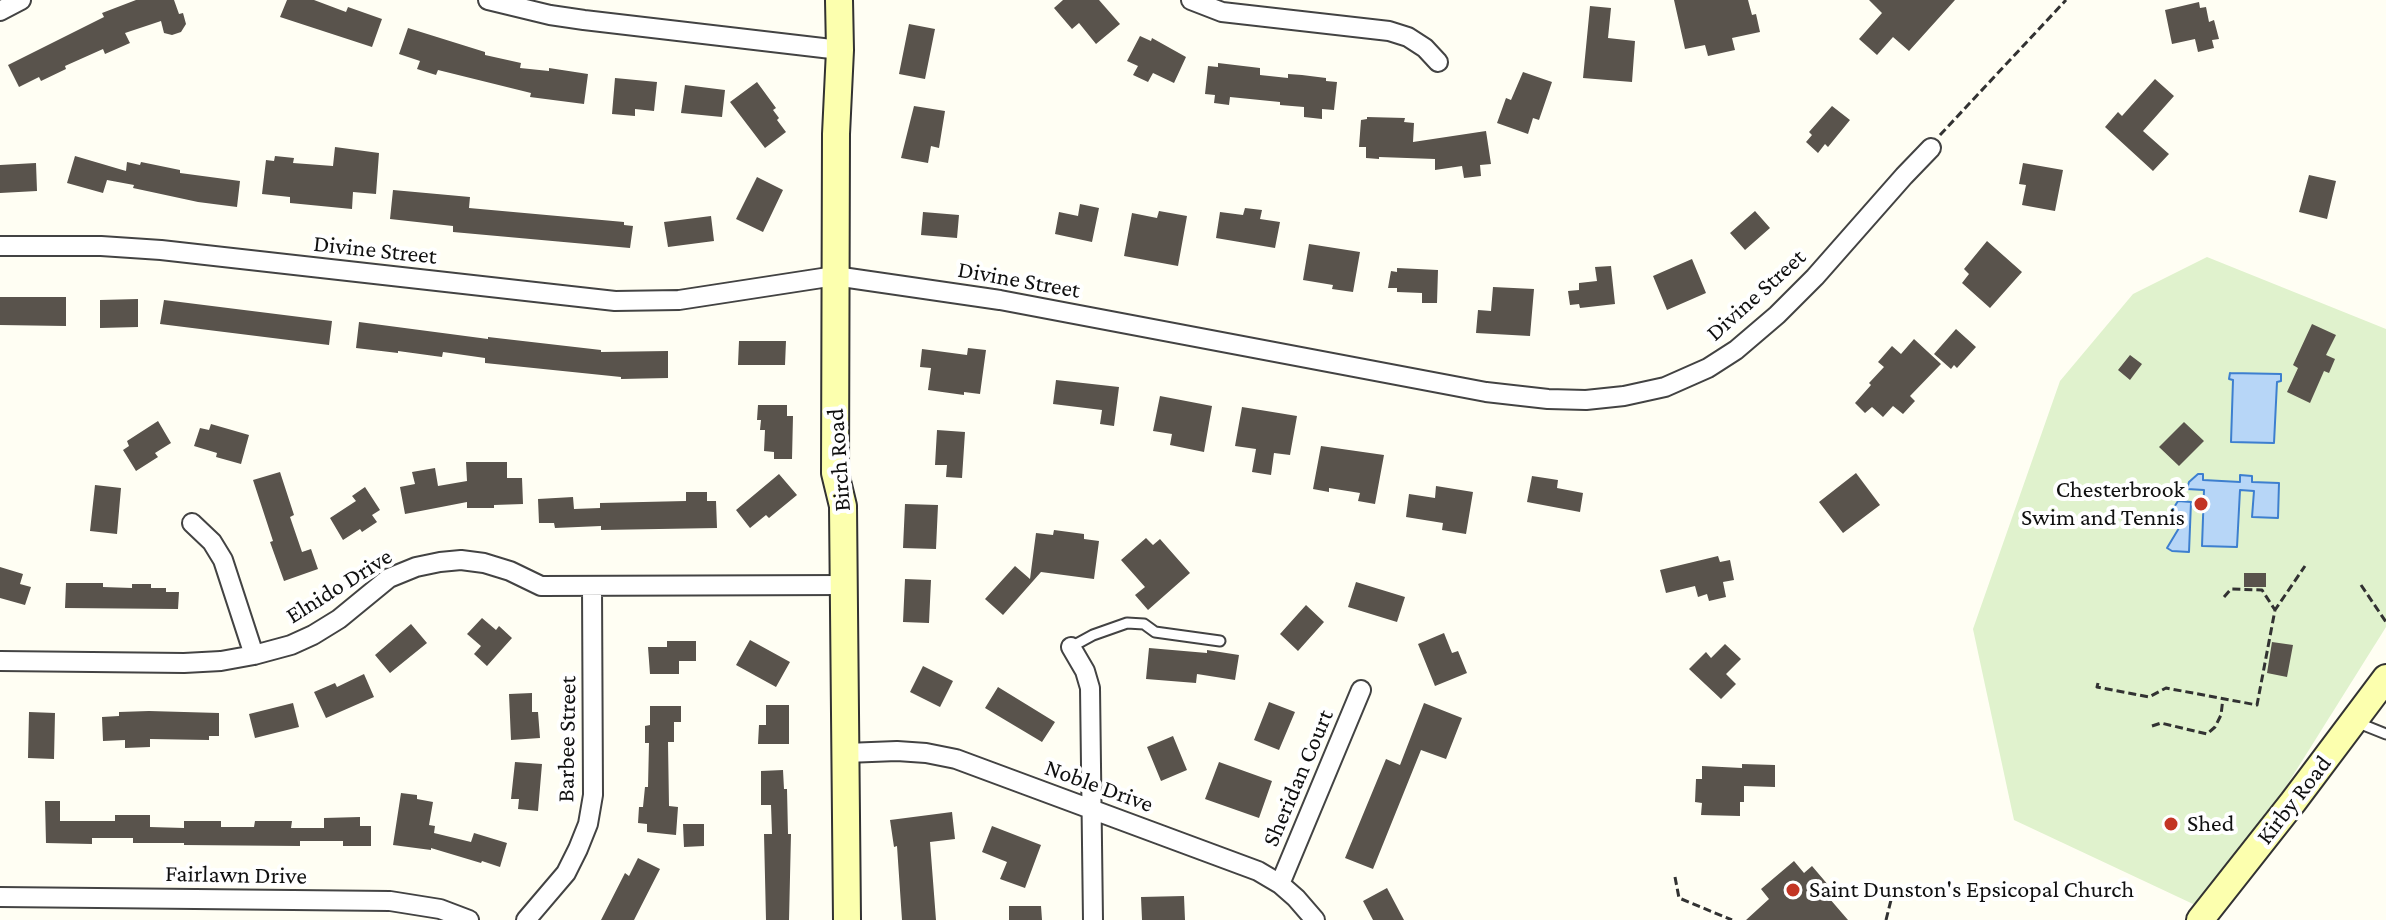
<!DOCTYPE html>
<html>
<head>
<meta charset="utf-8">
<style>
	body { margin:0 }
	canvas { display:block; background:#fffef3 }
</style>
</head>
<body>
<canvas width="2386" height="920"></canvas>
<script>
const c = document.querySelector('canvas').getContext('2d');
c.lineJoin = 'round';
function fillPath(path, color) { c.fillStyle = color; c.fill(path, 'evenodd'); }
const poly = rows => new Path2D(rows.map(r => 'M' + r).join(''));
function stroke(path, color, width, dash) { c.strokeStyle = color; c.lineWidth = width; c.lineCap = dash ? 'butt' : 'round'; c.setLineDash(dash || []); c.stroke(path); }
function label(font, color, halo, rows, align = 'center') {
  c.font = font + ' "Crimson Pro",serif'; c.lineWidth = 8; c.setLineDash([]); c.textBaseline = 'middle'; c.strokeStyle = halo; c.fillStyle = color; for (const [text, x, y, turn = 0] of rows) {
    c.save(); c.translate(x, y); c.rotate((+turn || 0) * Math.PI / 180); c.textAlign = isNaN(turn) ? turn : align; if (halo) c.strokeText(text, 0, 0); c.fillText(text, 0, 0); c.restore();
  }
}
const pitch = poly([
	[2207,257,2386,329,2386,627,2208,911,2014,820,1973,629,2060,381,2133,294]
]);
const water = poly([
	[2230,373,2281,374,2281,381,2277,382,2274,443,2231,442,2233,380,2229,379,2230,373],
	[2198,474,2203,474,2203,480,2240,482,2240,475,2252,476,2252,482,2279,483,2278,518,2252,517,2254,491,2240,490,2237,547,2202,546,2204,490,2187,489,2189,482,2198,474],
	[2178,501,2191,502,2189,552,2172,551,2167,548,2179,528,2166,520,2178,501]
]);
const building = poly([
	[136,0,174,0,179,14,183,13,186,24,181,32,172,35,164,33,161,21,125,33,130,43,105,54,103,49,65,66,66,69,41,81,39,77,19,87,8,65,104,17,102,13],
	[287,0,314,0,346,12,348,7,382,19,372,47,280,17],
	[1063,0,1099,0,1120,24,1096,44,1079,23,1072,29,1054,8],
	[1674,0,1748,0,1752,15,1756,14,1760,32,1732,38,1735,50,1708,56,1705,45,1685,49],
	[1869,0,1955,0,1909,51,1893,37,1877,55,1859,39,1882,13],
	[2199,2,2200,8,2206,7,2209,22,2214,20,2219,39,2212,40,2214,48,2198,52,2195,39,2172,44,2165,10],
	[1590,6,1611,8,1608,38,1635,41,1632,82,1583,78],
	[909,24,935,29,925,79,899,74],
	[408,28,485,52,485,55,521,63,520,68,549,71,549,68,588,74,584,104,530,97,531,93,438,70,436,75,417,69,420,61,399,54],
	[1140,36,1151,41,1152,38,1186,57,1174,83,1153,73,1148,82,1133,75,1138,66,1127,61],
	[1218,63,1260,68,1260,75,1288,78,1288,74,1302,75,1326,78,1326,81,1337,82,1334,110,1322,109,1322,119,1304,117,1304,107,1280,105,1280,102,1230,97,1229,105,1214,103,1215,95,1205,94,1208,66,1218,67],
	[1523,72,1552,82,1539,120,1533,118,1528,134,1497,123,1506,98,1511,100],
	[615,78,657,82,654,111,635,109,635,116,612,114],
	[2155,79,2174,96,2143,131,2169,154,2153,171,2105,127,2118,112,2122,116],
	[757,82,776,108,773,110,779,118,777,120,786,132,765,148,730,102],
	[685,85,725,90,722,117,681,113],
	[914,106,945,111,939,148,931,146,928,163,901,158],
	[1832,106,1850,120,1828,147,1825,144,1818,153,1806,142,1812,135,1809,132],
	[1367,117,1405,118,1404,122,1414,123,1413,142,1486,131,1491,164,1480,165,1481,176,1464,178,1462,166,1435,170,1435,159,1379,157,1379,159,1366,158,1366,147,1359,147,1361,120,1367,119],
	[335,147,379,153,376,194,353,192,352,209,290,203,290,197,262,194,266,160,274,161,275,156,294,158,293,163,333,166],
	[75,156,126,171,127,162,140,165,141,162,180,170,180,173,240,181,237,207,198,202,133,188,134,185,107,180,103,193,67,183],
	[36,163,37,191,0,193,0,165],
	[2023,163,2063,170,2055,211,2022,205,2026,185,2019,184],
	[2309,175,2336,181,2327,219,2299,212],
	[757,177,783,190,763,232,736,219],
	[393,190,470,197,469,208,624,222,624,225,633,226,630,248,453,232,453,226,390,219],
	[1080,204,1099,208,1092,242,1055,234,1059,212,1078,216],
	[1245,208,1262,210,1260,219,1280,222,1275,248,1216,238,1220,212,1243,215],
	[1159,211,1187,216,1178,266,1124,256,1132,213,1157,218],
	[1755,211,1770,228,1745,250,1730,233],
	[923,212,959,215,957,238,921,235],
	[711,216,714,241,668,247,664,222],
	[1987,241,2022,272,1990,308,1962,283,1969,274,1964,269],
	[1309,244,1360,252,1353,292,1332,289,1333,285,1303,280],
	[1692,259,1706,293,1667,310,1653,276],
	[1611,266,1615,304,1580,308,1579,304,1570,305,1568,291,1579,290,1579,283,1597,281,1595,267],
	[1397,268,1438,270,1437,303,1422,303,1422,293,1397,292,1397,288,1388,288,1391,271,1397,272],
	[1493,287,1534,289,1530,336,1476,333,1478,310,1491,311],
	[0,297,66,297,66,326,0,325],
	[138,299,138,327,100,328,100,300],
	[164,300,332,321,329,345,160,324],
	[359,322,488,339,488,337,601,350,601,352,668,351,668,378,621,379,621,377,485,363,485,358,443,352,442,357,398,351,398,353,356,348],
	[2312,324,2336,335,2326,355,2335,359,2329,373,2324,371,2310,403,2287,392,2298,368,2293,365],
	[1956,329,1976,347,1957,368,1954,365,1951,369,1934,354],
	[1914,339,1941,364,1910,396,1915,401,1903,414,1893,406,1883,417,1872,407,1865,413,1855,403,1871,385,1869,383,1884,367,1878,362,1892,346,1901,354],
	[739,341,786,341,785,365,738,365],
	[968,348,986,350,980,394,964,392,964,395,928,390,931,368,920,367,922,349,967,355],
	[2130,355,2142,364,2130,380,2118,370],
	[1056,380,1119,387,1114,426,1100,424,1102,410,1053,404],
	[1160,396,1212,406,1204,452,1170,445,1172,434,1153,431],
	[758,405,787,405,787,416,793,416,792,459,774,459,774,452,764,451,765,430,760,430,761,420,757,420],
	[1242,407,1297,416,1290,455,1274,453,1271,475,1252,472,1256,449,1235,446],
	[158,421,171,443,155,453,158,457,136,471,123,450,129,446,127,441],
	[2184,422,2204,441,2179,466,2159,447],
	[211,424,249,435,241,464,216,457,217,453,194,446,200,428,209,430],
	[937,430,965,432,962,478,946,477,947,465,935,465],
	[1321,446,1384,455,1375,504,1358,501,1360,493,1329,488,1329,492,1313,489],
	[466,462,507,462,507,478,522,478,523,504,494,505,494,508,467,508,467,502,405,514,400,487,415,484,412,472,435,468,438,486,467,481],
	[280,472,294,515,290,517,302,552,311,549,318,569,284,581,270,542,273,541,253,480],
	[1856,473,1880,505,1843,533,1819,502],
	[779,474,797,495,769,518,766,515,750,528,736,510],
	[1532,476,1558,480,1557,488,1583,493,1580,512,1527,502],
	[95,485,121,488,117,534,90,531],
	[1436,486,1473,492,1466,534,1442,530,1443,523,1406,517,1409,494,1435,498],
	[365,487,380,510,372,515,377,522,362,532,360,529,343,540,330,518,356,501,352,496],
	[686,492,707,492,707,501,716,501,717,528,601,530,601,526,555,528,554,523,539,523,538,499,573,497,574,509,600,508,600,503,686,501],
	[905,504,938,505,936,549,903,548],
	[1054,530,1084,534,1084,539,1099,541,1094,579,1041,572,1003,615,985,599,1015,566,1030,579,1036,533,1053,535],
	[1146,538,1153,545,1160,539,1190,573,1148,610,1135,595,1145,587,1121,560],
	[1718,556,1720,562,1730,560,1734,580,1723,582,1726,597,1709,601,1707,594,1698,597,1695,586,1666,593,1660,570],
	[0,567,23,574,20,584,31,587,25,605,0,598],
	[2244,573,2266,573,2266,587,2244,587],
	[905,579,931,580,929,623,903,622],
	[1356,582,1405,597,1397,622,1348,607],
	[66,583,103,583,103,587,132,588,132,584,151,584,151,588,166,588,166,592,179,592,178,609,65,608],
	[1306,605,1324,622,1298,651,1280,634],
	[482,618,496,630,499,626,512,638,487,666,474,654,481,646,467,634],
	[411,624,427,643,390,673,375,655],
	[1444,633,1452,653,1458,651,1467,673,1435,686,1418,644],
	[750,640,790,662,776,687,736,665],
	[667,641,696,641,696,661,679,661,679,674,650,674,648,647,667,647],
	[2272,642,2293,645,2287,677,2267,673],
	[1725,644,1741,659,1726,674,1736,684,1721,699,1689,669,1706,652,1711,658],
	[1149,648,1207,653,1207,650,1239,655,1235,680,1197,674,1196,683,1146,679],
	[923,666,953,681,940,707,910,692],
	[364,674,374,697,326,718,314,692,335,683,337,687],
	[998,687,1055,722,1042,742,985,708],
	[532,693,532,712,538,712,540,738,511,740,509,694],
	[1269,702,1295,712,1279,750,1254,740],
	[293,703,299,727,255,738,249,714],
	[1424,703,1462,718,1446,759,1421,750,1373,869,1345,858,1386,759,1400,765],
	[766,705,789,705,789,744,758,744,759,725,766,725],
	[650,706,681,706,681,722,674,722,674,742,668,742,669,806,678,807,676,835,647,832,647,824,638,823,639,807,643,807,645,787,648,787,649,743,645,743,645,726,650,725],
	[149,711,219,713,219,736,209,736,209,740,150,739,150,747,125,748,125,740,103,741,102,717,119,716,119,712],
	[29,712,55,713,54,759,28,758],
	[1173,736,1187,770,1161,781,1147,747],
	[515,762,542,764,538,811,518,809,519,799,511,799],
	[1219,762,1272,781,1259,818,1205,799],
	[1742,764,1775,765,1775,787,1744,786,1744,802,1740,802,1740,816,1701,815,1702,803,1695,802,1696,779,1702,779,1702,766,1742,768],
	[783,770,784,789,787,789,788,834,791,834,789,920,766,920,764,834,772,834,771,805,761,805,761,771],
	[401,793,417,795,417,799,433,802,429,825,435,826,434,833,471,842,474,833,507,843,500,867,482,861,481,863,431,848,431,850,393,845],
	[45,801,60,801,60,821,115,821,115,815,150,815,150,827,184,828,184,821,221,821,221,827,254,827,255,821,292,821,291,828,324,828,324,818,360,817,360,826,371,826,371,846,343,846,343,841,300,841,300,846,184,845,184,843,133,843,133,838,92,838,92,844,46,843],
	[952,812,955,839,930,842,936,920,902,920,897,846,894,847,890,820],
	[683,824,704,824,704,846,684,847],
	[992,826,1041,845,1025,888,1000,879,1007,862,982,852],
	[638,858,660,869,634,920,601,920,625,873,629,876],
	[1794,861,1804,873,1812,866,1829,886,1823,891,1848,920,1746,920,1769,899,1761,889],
	[1387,888,1404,920,1373,920,1363,901],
	[1184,896,1185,920,1142,920,1141,897],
	[1009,906,1041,906,1042,920,1009,920]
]);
const path = poly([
	[1940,135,2066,0],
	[2361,585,2386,622],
	[2224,597,2231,589,2262,590,2275,610],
	[2098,683,2097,687,2149,697,2166,688,2257,705,2275,610,2305,566],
	[2152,726,2161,723,2207,734,2215,727,2221,715,2223,698],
	[1675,877,1679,898,1732,920],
	[1886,920,1892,896]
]);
const lane = poly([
	[1071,647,1093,635,1127,623,1144,624,1155,632,1220,641],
	[2356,722,2386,734]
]);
const street = poly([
	[488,0,550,15,584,20,840,50],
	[1191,0,1222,12,1389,31,1408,37,1425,48,1438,62],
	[0,11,21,0],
	[0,246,101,246,161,250,615,301,679,300,835,276,1000,300,1486,392,1548,399,1586,400,1624,396,1665,387,1708,368,1736,350,1777,315,1815,277,1904,176,1931,148],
	[192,523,212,542,223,560,254,655],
	[1071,647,1085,671,1090,688,1093,920],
	[0,661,184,663,221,661,254,655,291,645,313,635,339,619,389,578,416,567,440,562,461,560,484,563,510,571,541,586,844,585],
	[846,753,897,751,926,753,956,759,1258,871,1280,884,1296,898,1315,920],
	[1280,884,1361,690],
	[0,897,390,901,440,909,469,920],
	[526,920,566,873,578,849,588,824,593,795,592,586]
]);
const secondary = poly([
	[839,0,840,50,836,134,835,473,843,506,847,920],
	[2200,920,2293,802,2386,678]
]);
const markers = [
	[2201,504,8,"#c33525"],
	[2171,824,8,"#c33525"],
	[1793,890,8,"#c33525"]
];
const streetNames = [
	["Divine Street",375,250,6],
	["Divine Street",1019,280,10],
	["Divine Street",1756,295,-42],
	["Birch Road",839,460,-94],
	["Elnido Drive",339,586,-32],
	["Barbee Street",567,739,-89],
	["Sheridan Court",1298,778,-67],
	["Noble Drive",1099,786,20],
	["Kirby Road",2294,800,-52],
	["Fairlawn Drive",236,875,1]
];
const poiNames = [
	["Chesterbrook",2185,490,"right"],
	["Swim and Tennis",2185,518,"right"],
	["Shed",2187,824],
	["Saint Dunston's Epsicopal Church",1809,890]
];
fillPath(pitch, '#e0f2cd');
fillPath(water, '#b7d6f7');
stroke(water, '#3d7fcf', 2);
fillPath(building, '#59534c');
stroke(lane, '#434343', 13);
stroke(street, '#434343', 22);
stroke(secondary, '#323232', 30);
stroke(path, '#323232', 3, [8, 4]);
stroke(lane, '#fff', 9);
stroke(street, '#fff', 18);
stroke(secondary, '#fcffae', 26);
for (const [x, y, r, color] of markers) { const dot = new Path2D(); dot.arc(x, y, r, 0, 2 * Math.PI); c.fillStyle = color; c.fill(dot); stroke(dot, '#fff', 3); }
label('24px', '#101010', '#fff', streetNames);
label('24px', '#101010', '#fff', poiNames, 'left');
</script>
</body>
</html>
